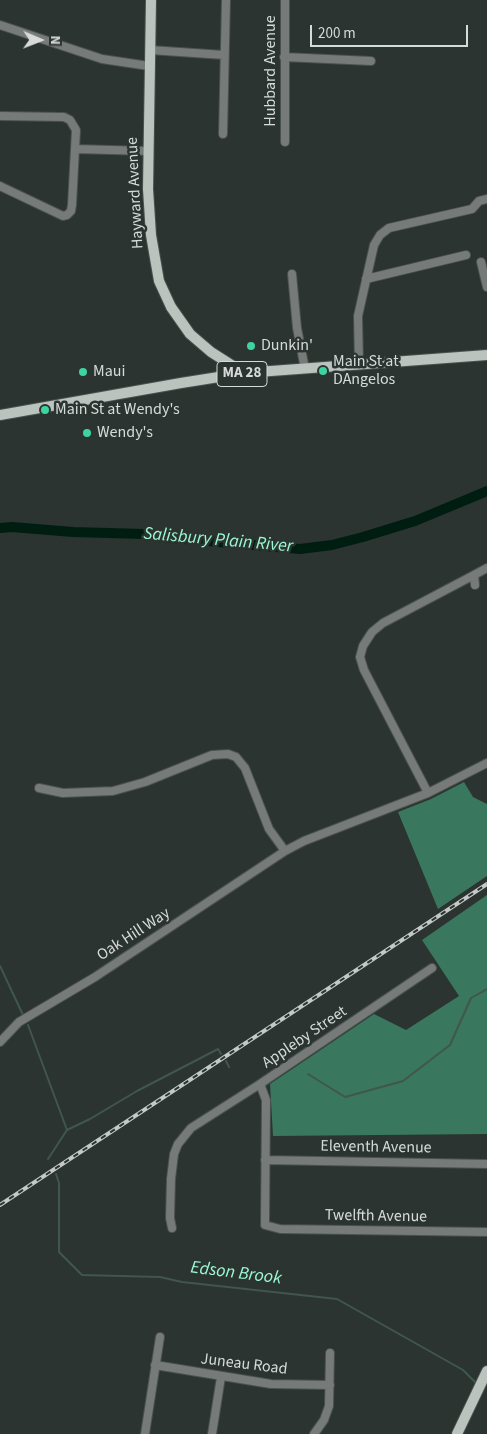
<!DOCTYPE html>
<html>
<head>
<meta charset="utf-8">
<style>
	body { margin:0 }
	#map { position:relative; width:487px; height:1434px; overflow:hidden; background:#2b3430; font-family:"Source Sans 3",sans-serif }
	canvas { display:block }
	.north { position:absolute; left:15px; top:15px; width:50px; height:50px; -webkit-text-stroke:4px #2b3430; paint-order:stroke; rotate:91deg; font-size:14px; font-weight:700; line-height:20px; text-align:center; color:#d6dbd9 }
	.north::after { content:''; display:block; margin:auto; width:18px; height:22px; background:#d6dbd9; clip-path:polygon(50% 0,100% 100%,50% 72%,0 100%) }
	.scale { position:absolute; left:310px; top:25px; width:158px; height:22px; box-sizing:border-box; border:2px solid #d6dbd9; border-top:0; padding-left:6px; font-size:15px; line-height:18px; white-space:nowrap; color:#d6dbd9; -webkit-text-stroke:4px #2b3430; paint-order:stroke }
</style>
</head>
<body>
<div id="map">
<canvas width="487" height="1434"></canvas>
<div class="north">N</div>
<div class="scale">200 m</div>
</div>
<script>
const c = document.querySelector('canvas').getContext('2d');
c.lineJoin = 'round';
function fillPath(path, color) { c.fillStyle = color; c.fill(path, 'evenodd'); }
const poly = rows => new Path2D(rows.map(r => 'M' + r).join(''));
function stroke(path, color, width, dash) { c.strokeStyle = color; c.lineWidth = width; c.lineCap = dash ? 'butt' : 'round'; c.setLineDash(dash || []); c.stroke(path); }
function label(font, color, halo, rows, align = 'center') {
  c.font = font + ' "Source Sans 3",sans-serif'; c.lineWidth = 5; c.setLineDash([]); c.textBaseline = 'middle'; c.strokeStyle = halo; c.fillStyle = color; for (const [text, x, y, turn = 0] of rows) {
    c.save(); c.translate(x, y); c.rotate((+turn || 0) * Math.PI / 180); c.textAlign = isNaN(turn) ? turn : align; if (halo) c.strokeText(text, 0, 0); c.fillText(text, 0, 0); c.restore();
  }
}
const forest = poly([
	[464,782,473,797,487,804,487,876,438,909,398,812,431,799],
	[487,895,487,1134,273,1136,270,1084,374,1014,406,1030,459,996,422,940]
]);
const stream = poly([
	[0,966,23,1015],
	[28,1025,67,1130,48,1159],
	[226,1061,229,1067],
	[308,1074,345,1097,403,1081,450,1045,471,998,487,989],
	[67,1130,90,1119,137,1091,218,1049,221,1054],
	[56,1174,59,1183,59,1252,82,1275,160,1277,182,1282,337,1299,463,1370,475,1382]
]);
const river = poly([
	[0,528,12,527,73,532,144,534,173,538,300,549,332,545,363,537,415,521,487,491]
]);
const minor = poly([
	[0,25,102,59,149,66],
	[150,50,224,55],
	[284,57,371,61],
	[0,116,64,117,70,120,76,130,72,205,71,211,67,215,63,216,0,186],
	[223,134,226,0],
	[285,142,285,0],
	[75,149,148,151],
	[481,262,487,287],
	[292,274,297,328,305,369],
	[366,279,466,255],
	[359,365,358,316,374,245,380,235,389,228,472,209,479,201,487,199],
	[475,585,474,575,487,568],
	[39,788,63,793,113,791,145,782,212,755,228,754,236,757,245,768,269,829,285,851],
	[428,793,364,670,360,657,363,646,372,632,383,623,474,575],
	[432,968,260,1084,266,1100,265,1225,280,1229,487,1232],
	[0,1042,19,1022,95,977,285,851,304,841,428,793,487,763],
	[265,1160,487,1164],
	[172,1228,170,1218,171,1179,174,1154,178,1144,191,1128,260,1084],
	[155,1365,271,1384,330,1385],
	[145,1434,160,1337],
	[212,1434,221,1377],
	[314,1434,324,1420,329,1406,330,1353]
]);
const major = poly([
	[151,0,148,189,151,235,159,281,171,307,190,334,211,352,244,373],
	[0,415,181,383,244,373,487,355],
	[457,1434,487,1371]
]);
const rail = poly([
	[0,1205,487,884]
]);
const markers = [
	[251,346,5,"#3ed4a2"],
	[323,371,5,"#3ed4a2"],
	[83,372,5,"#3ed4a2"],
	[45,410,5,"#3ed4a2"],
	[87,433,5,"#3ed4a2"]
];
const shields = [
	[242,374,50]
];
const shieldNames = [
	["MA 28",242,374]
];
const streetNames = [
	["Hubbard Avenue",271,71,-90],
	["Hayward Avenue",136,193,-93],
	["Oak Hill Way",134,935,-33],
	["Appleby Street",305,1038,-34],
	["Eleventh Avenue",376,1148,1],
	["Twelfth Avenue",376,1217,1],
	["Juneau Road",244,1365,7]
];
const poiNames = [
	["Dunkin'",261,346],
	["Main St at",333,362],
	["DAngelos",333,380],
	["Maui",93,372],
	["Main St at Wendy's",55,410],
	["Wendy's",97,433]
];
const waterNames = [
	["Salisbury Plain River",218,541,5],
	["Edson Brook",236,1274,7]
];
fillPath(forest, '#3a775f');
stroke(stream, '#40564e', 2);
stroke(river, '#001d12', 10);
stroke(minor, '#4a524e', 10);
stroke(major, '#4a524e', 12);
stroke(minor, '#767a78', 8);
stroke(major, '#bac3be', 10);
stroke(rail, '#c4c9c7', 4);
stroke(rail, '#2b3430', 2, [5.5]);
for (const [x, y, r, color] of markers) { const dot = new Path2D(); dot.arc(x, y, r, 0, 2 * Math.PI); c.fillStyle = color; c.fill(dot); stroke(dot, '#2b3430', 2); }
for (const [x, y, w] of shields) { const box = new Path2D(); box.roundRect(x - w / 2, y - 12.5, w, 25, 4); c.fillStyle = '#2b3430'; c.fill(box); stroke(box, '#d6dbd9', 1); }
label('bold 15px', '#d6dbd9', null, shieldNames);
label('16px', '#d6dbd9', '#2b3430', streetNames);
label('16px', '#d6dbd9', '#2b3430', poiNames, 'left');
label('italic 18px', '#9cf9d3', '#2b3430', waterNames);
</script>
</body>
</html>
